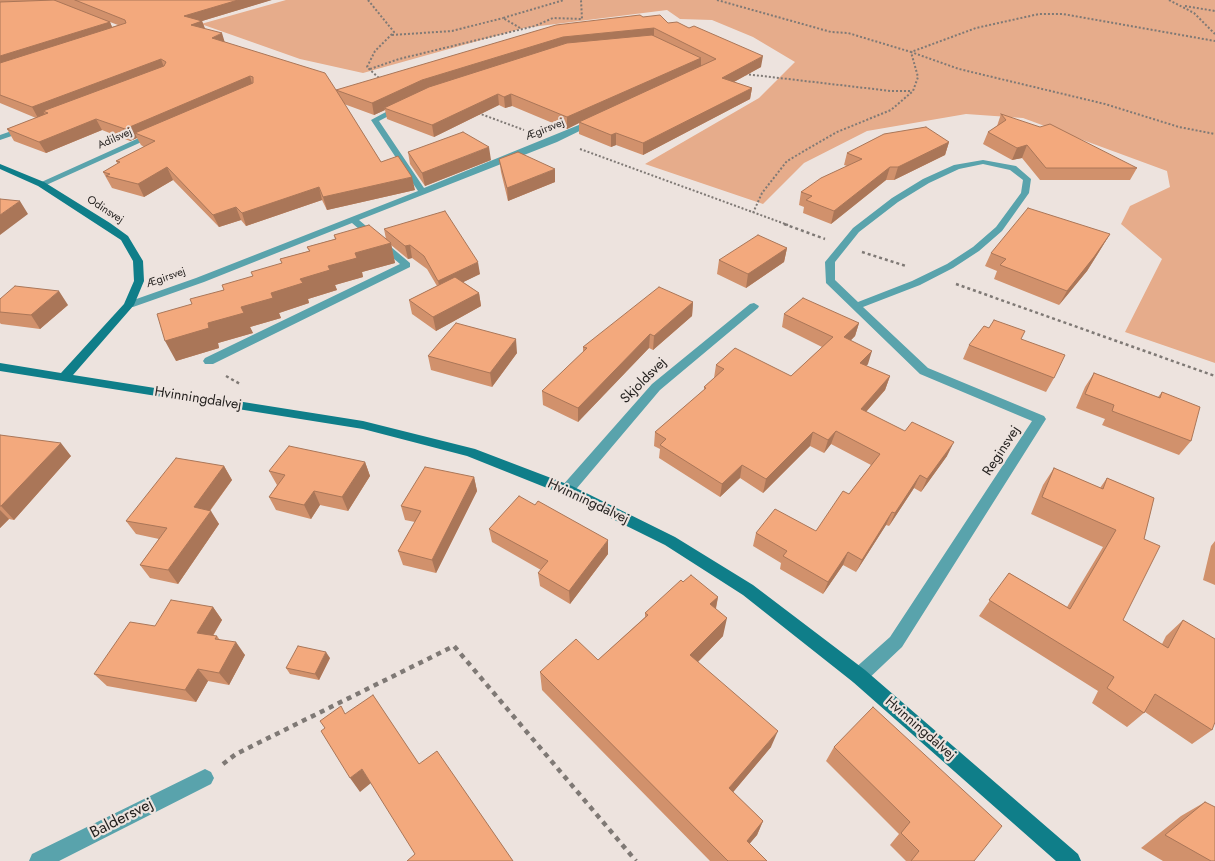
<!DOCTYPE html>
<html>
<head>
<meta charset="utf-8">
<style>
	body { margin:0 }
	canvas { display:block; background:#ede3de }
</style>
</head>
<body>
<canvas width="1215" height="861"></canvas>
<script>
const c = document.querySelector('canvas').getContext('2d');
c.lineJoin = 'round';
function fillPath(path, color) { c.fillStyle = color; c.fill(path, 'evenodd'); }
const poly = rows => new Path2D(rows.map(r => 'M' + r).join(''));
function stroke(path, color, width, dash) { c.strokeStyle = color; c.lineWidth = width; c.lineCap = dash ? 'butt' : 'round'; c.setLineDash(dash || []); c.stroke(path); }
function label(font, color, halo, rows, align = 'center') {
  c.font = font + ' Jost,sans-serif'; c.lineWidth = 4.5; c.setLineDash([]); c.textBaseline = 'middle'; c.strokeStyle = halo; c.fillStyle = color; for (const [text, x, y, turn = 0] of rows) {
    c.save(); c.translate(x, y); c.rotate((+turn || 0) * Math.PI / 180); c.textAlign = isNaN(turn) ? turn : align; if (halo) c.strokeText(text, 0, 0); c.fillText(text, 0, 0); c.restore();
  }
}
const green = poly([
	[286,0,1215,0,1215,363,1125,332,1162,259,1121,224,1130,206,1170,187,1167,171,1023,118,966,114,867,131,804,163,763,204,645,164,759,98,795,62,753,37,712,20,680,19,667,10,524,28,363,73,300,59,201,24]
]);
const pathFar2 = poly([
	[368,0,394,32,375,51,367,67,380,79],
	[717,0,831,32,848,33,911,52,976,28,1039,14,1063,14,1215,41],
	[1169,0,1194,13,1215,34],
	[1185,6,1215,11],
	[520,28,503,18,564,0],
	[392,35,452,31,503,18],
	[370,69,399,59,535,26,553,18,582,19,581,0],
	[745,74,891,91,912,91],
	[478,113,524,130],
	[580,149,788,225],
	[753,213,762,193,787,161,837,132,891,110,913,91,918,77,911,52,959,69,1105,104,1179,127,1215,134]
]);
const pathFar1 = poly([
	[784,224,825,239],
	[862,252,906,266],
	[956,284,1215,376],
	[226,376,240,384]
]);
const path = poly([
	[223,764,236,754,454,646,636,861]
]);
const street = poly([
	[397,106,404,108,379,121,424,188,591,120,598,122,557,142,359,220,410,263,410,267,213,364,205,364,203,361,205,358,400,264,352,223,204,282,133,307,125,307,125,303,196,278,418,191,371,120,397,106],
	[26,126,30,128,29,130,0,140,0,135,26,126],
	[150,133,157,135,44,186,37,184,150,133],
	[983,160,1016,166,1031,179,1029,193,1002,231,979,251,953,268,920,285,863,307,928,368,1044,416,1046,419,902,647,865,682,859,684,853,682,851,676,853,670,890,637,1032,421,920,374,826,283,825,262,853,228,892,198,923,179,954,165,983,160],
	[983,164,1010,170,1023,180,1021,193,996,227,973,247,947,264,912,281,858,302,835,280,835,262,859,232,898,202,929,183,959,169,983,164],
	[754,303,759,306,758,308,660,390,572,494,562,494,560,490,562,486,652,384,750,304,754,303],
	[205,769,211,772,214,778,211,784,59,861,29,861,32,854,205,769]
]);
const secondary = poly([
	[0,164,44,182,110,223,128,236,143,261,144,281,134,305,73,375,363,421,475,449,572,486,675,537,753,585,865,670,1078,854,1081,861,1056,861,853,682,743,595,665,545,562,494,467,456,363,429,0,371,0,363,61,373,124,304,134,281,133,261,121,240,38,186,0,169,0,164]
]);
const wall = poly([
	[0,0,271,0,202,21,205,29,225,42,336,90,643,17,668,23,761,67,734,82,752,88,750,99,643,155,616,145,611,147,579,134,579,123,567,129,512,106,505,108,499,105,434,137,387,119,385,110,374,115,344,104,381,162,415,190,327,210,322,200,246,226,241,220,219,227,173,180,144,197,112,188,103,172,118,164,116,161,144,147,141,145,137,138,130,141,102,130,46,153,14,141,7,129,36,118,0,103],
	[110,22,118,25,112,27],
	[1001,114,1137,168,1130,180,1040,180,1022,158,1012,160,983,144,988,132,997,126],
	[949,142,945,155,894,180,886,180,831,224,803,213,804,207,799,205,801,192,847,166,844,165,847,153],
	[408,152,491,160,425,186,410,164],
	[499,159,555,182,508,201,501,172],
	[384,229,480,274,463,282,479,293,481,306,436,331,412,314,409,300,437,286,427,269,412,258,408,259,391,245,395,263,362,272,363,277,335,285,337,290,308,299,309,303,279,313,281,318,250,327,253,333,218,343,219,348,176,361,192,304,282,263,280,259,309,251,307,247,335,239,334,235,386,239],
	[1110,234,1102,247,1087,271,1059,305,994,279,997,271,985,266,991,253],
	[787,248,784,262,746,288,717,274,719,260],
	[0,299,68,305,40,329,1,324,0,323],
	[693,302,692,316,653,350,649,348,578,422,543,405,542,391,583,352,583,347],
	[784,314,859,323,855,336,850,341,868,364,866,366,890,376,885,390,866,412,947,456,921,492,914,488,889,526,886,525,856,572,843,565,823,594,780,569,781,563,753,546,756,533,816,531,849,494,871,465,831,444,824,453,810,446,763,493,740,478,720,497,659,458,660,449,654,446,655,432,704,390,704,387,714,378,716,365,791,376,822,347,782,327],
	[1021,339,1054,378,1046,392,963,359,969,345],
	[517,353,492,387,431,370,428,356],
	[1094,373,1158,397,1162,392,1191,441,1179,455,1102,425,1105,419,1076,408,1085,387],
	[0,435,71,456,14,520,9,519,0,528],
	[365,462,370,476,348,511,320,505,311,519,276,510,269,497,277,485,269,471],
	[224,466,232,480,210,511,219,524,178,584,150,578,140,565,159,539,136,534,126,521],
	[1054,468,1100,488,1107,478,1154,498,1123,620,1162,644,1166,636,1183,620,1212,730,1192,744,1145,712,1127,727,1092,703,1098,691,979,616,1009,573,1067,607,1103,547,1031,514,1043,485],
	[474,477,477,491,436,573,403,565,398,551,415,522,405,520,401,506],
	[489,529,608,554,570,604,540,586,538,573,541,570,492,542],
	[1215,541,1215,585,1203,580,1211,546],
	[683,582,718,597,716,609,723,636,698,662,771,747,733,792,763,821,757,835,749,844,767,861,710,861,542,690,540,672,598,660,645,617,645,613],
	[213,607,222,620,213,636,217,636,220,640,245,655,229,685,208,681,196,702,107,686,94,674,155,626],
	[330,658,319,680,290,674,286,668],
	[834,747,974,861,906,861,890,845,899,834,826,761],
	[1205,802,1215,861,1163,861,1141,848,1181,816]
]);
const shadedWall = poly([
	[238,0,272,0,202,21,206,31,194,35,184,16],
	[110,22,114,32,0,69,0,56],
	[654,28,654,38,384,108,385,110,374,115,372,103,422,80,563,37],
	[222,33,225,43,212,38],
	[763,56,761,67,721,89,722,78],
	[701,58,701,69,579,122,579,123,567,129,567,117],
	[161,59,165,70,48,113,43,111,46,116,38,118,32,107],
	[250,76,253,87,135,133,137,138,130,141,125,129],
	[752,88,750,99,643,155,643,143],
	[498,94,499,105,434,137,432,125],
	[511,94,512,106,505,108,504,97],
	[96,119,102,130,46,153,39,142],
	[616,133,616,145,611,147,611,135],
	[949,142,945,155,894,180,898,167],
	[1027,145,1022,158,1012,160,1017,148],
	[489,147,491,160,425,186,422,173],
	[167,167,173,180,144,197,138,184],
	[890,167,886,180,831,224,834,211],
	[555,169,555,182,508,201,507,188],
	[412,177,415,190,327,210,323,197],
	[319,187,322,200,246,226,242,213],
	[20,201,28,214,0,235,0,215],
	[236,207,241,220,219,227,213,215],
	[1110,234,1102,247,1087,271,1059,305,1067,291],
	[391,243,395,263,362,272,363,277,335,285,337,290,308,299,309,303,279,313,281,318,250,327,253,333,218,343,219,348,176,361,165,341,208,323,355,253],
	[410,245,412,258,408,259,405,246],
	[787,248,784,262,746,288,748,274],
	[478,262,480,274,441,293,438,281],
	[59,291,68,305,40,329,31,315],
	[479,293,481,306,436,331,433,317],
	[693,302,692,316,653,350,654,336],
	[859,323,855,336,840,351,844,337],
	[650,334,649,348,578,422,578,408],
	[516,339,517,353,492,387,490,373],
	[872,351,868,364,856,376,860,363],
	[890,376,885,390,857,422,861,409],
	[836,431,831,444,824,453,828,440],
	[813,432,810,446,763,493,766,479],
	[954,442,947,456,921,492,927,479],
	[61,443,71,456,14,520,1,506],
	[365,462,370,476,348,511,342,497],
	[742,465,740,478,720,497,722,484],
	[224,466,232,480,202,521,194,507],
	[920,475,914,488,889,526,895,513],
	[474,477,477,491,436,573,432,560],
	[314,491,320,505,311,519,304,505],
	[0,510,9,519,0,528],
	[211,511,219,524,178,584,168,570],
	[892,512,886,525,856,572,862,560],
	[608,540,608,554,570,604,569,591],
	[848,552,843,565,823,594,828,582],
	[718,597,714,616,710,604],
	[213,607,222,620,207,645,197,633],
	[727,618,723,636,687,673,690,655],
	[236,642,245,655,229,685,219,673],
	[326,652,330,658,319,680,315,674],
	[198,669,208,681,196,702,185,690],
	[778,731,771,747,724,803,729,788],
	[362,769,371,783,360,792,350,778],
	[763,821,757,835,741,854,747,841]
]);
const building = poly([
	[54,0,110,22,0,56,0,2,54,0],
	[75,0,238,0,184,16,202,21,191,25,222,33,212,38,325,73,336,90,556,25,640,15,643,17,660,15,668,23,677,22,689,28,694,26,763,56,722,78,752,88,643,143,616,133,611,135,579,122,716,59,654,28,563,37,422,80,372,103,336,90,381,162,398,156,412,177,323,197,319,187,242,213,236,207,213,215,167,167,138,184,106,176,110,174,103,172,120,162,116,161,155,141,135,133,253,83,253,77,250,76,125,129,96,119,39,142,7,129,48,113,43,111,164,66,166,62,161,59,32,107,0,95,0,63,126,23,125,20,75,0],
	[652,35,701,58,567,117,511,94,504,97,498,94,432,125,384,108,429,87,567,43,652,35],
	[1001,114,1040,127,1050,124,1137,168,1046,168,1027,145,1017,148,988,132,1006,120,1001,114],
	[926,127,949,142,898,167,890,167,834,211,806,200,812,196,801,192,821,178,862,159,847,153,884,134,926,127],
	[463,132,489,147,422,173,408,152,463,132],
	[518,152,555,169,507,188,499,159,518,152],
	[0,199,20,201,0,215,0,199],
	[1028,208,1110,234,1094,257,1067,291,1000,265,1006,259,991,253,1028,208],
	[445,211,478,262,438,281,424,256,410,245,405,246,384,229,445,211],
	[369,225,391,243,355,253,357,258,328,266,330,270,300,279,303,283,271,293,273,298,241,307,244,313,208,323,209,328,165,341,157,314,192,304,190,299,224,290,222,285,253,276,251,272,282,263,280,259,310,251,307,247,336,239,334,235,369,225],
	[758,235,787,248,748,274,719,260,758,235],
	[455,277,479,293,433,317,409,300,455,277],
	[15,286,59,291,31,315,0,312,0,299,15,286],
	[659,287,693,302,654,336,650,334,578,408,542,391,587,348,583,347,659,287],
	[803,298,859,323,844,337,872,351,860,363,890,376,861,409,905,431,912,422,954,442,927,479,920,475,895,513,892,512,862,560,848,552,828,582,783,556,787,551,756,533,775,509,816,531,843,491,849,494,880,454,836,431,828,440,813,432,766,479,742,465,722,484,660,445,666,439,655,432,706,388,704,387,724,369,716,365,735,348,791,376,833,337,784,314,803,298],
	[994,320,1025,331,1021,339,1065,355,1054,378,969,345,984,326,989,328,994,320],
	[456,323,516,339,490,373,428,356,456,323],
	[1094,373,1160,398,1162,392,1200,407,1191,441,1112,411,1114,405,1085,394,1094,373],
	[0,435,61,443,1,506,0,506,0,435],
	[289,446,365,462,342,497,314,491,304,505,269,497,285,475,269,471,289,446],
	[176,458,224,466,194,507,211,511,168,570,140,565,167,528,126,521,176,458],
	[425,467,474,477,432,560,398,551,421,511,401,506,425,467],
	[1054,468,1103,489,1107,478,1154,498,1144,539,1160,546,1123,620,1168,648,1183,620,1215,639,1215,722,1212,730,1155,694,1144,713,1107,688,1114,677,989,600,1009,573,1070,609,1116,530,1042,497,1054,468],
	[519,496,535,505,538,501,608,540,569,591,538,573,548,561,489,529,519,496],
	[691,575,718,597,710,604,727,618,690,655,778,731,729,788,763,821,747,841,767,861,728,861,540,672,576,639,598,660,648,615,645,613,681,580,683,582,691,575],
	[171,600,213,607,197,633,217,636,215,639,236,642,219,673,198,669,185,690,94,674,130,622,155,626,171,600],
	[298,646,326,652,315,674,286,668,298,646],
	[373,695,419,764,437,751,513,861,407,861,415,854,362,769,350,778,321,731,325,728,320,721,341,706,345,714,373,695],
	[873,707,1002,826,974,861,911,861,919,851,901,833,910,822,834,747,873,707],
	[1205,802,1215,807,1215,861,1211,861,1165,835,1205,802]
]);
const farStreetnames = [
	["Ægirsvej",545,130,-22],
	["Adilsvej",115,139,-24],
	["Odinsvej",105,210,33],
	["Ægirsvej",166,278,-19]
];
const streetNames = [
	["Skjoldsvej",644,381,-45],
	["Hvinningdalvej",198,399,9],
	["Reginsvej",1002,451,-57],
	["Hvinningdalvej",588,502,25],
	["Hvinningdalvej",920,729,41]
];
const nearStreetnames = [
	["Baldersvej",122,819,-27]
];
fillPath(green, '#e6ac8b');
stroke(pathFar2, '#7f7975', 2, [2, 2]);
stroke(pathFar1, '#7f7975', 2.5, [3, 3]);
stroke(path, '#7f7975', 4.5, [5, 5]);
fillPath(street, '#59a3ac');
fillPath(secondary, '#0f7e89');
fillPath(wall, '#d1916c');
fillPath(shadedWall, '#aa7658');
fillPath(building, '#f3a97d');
stroke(building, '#aa7658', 1);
label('11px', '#221f1d', '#ede3de', farStreetnames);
label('14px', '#221f1d', '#ede3de', streetNames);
label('16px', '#221f1d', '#ede3de', nearStreetnames);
</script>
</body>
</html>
